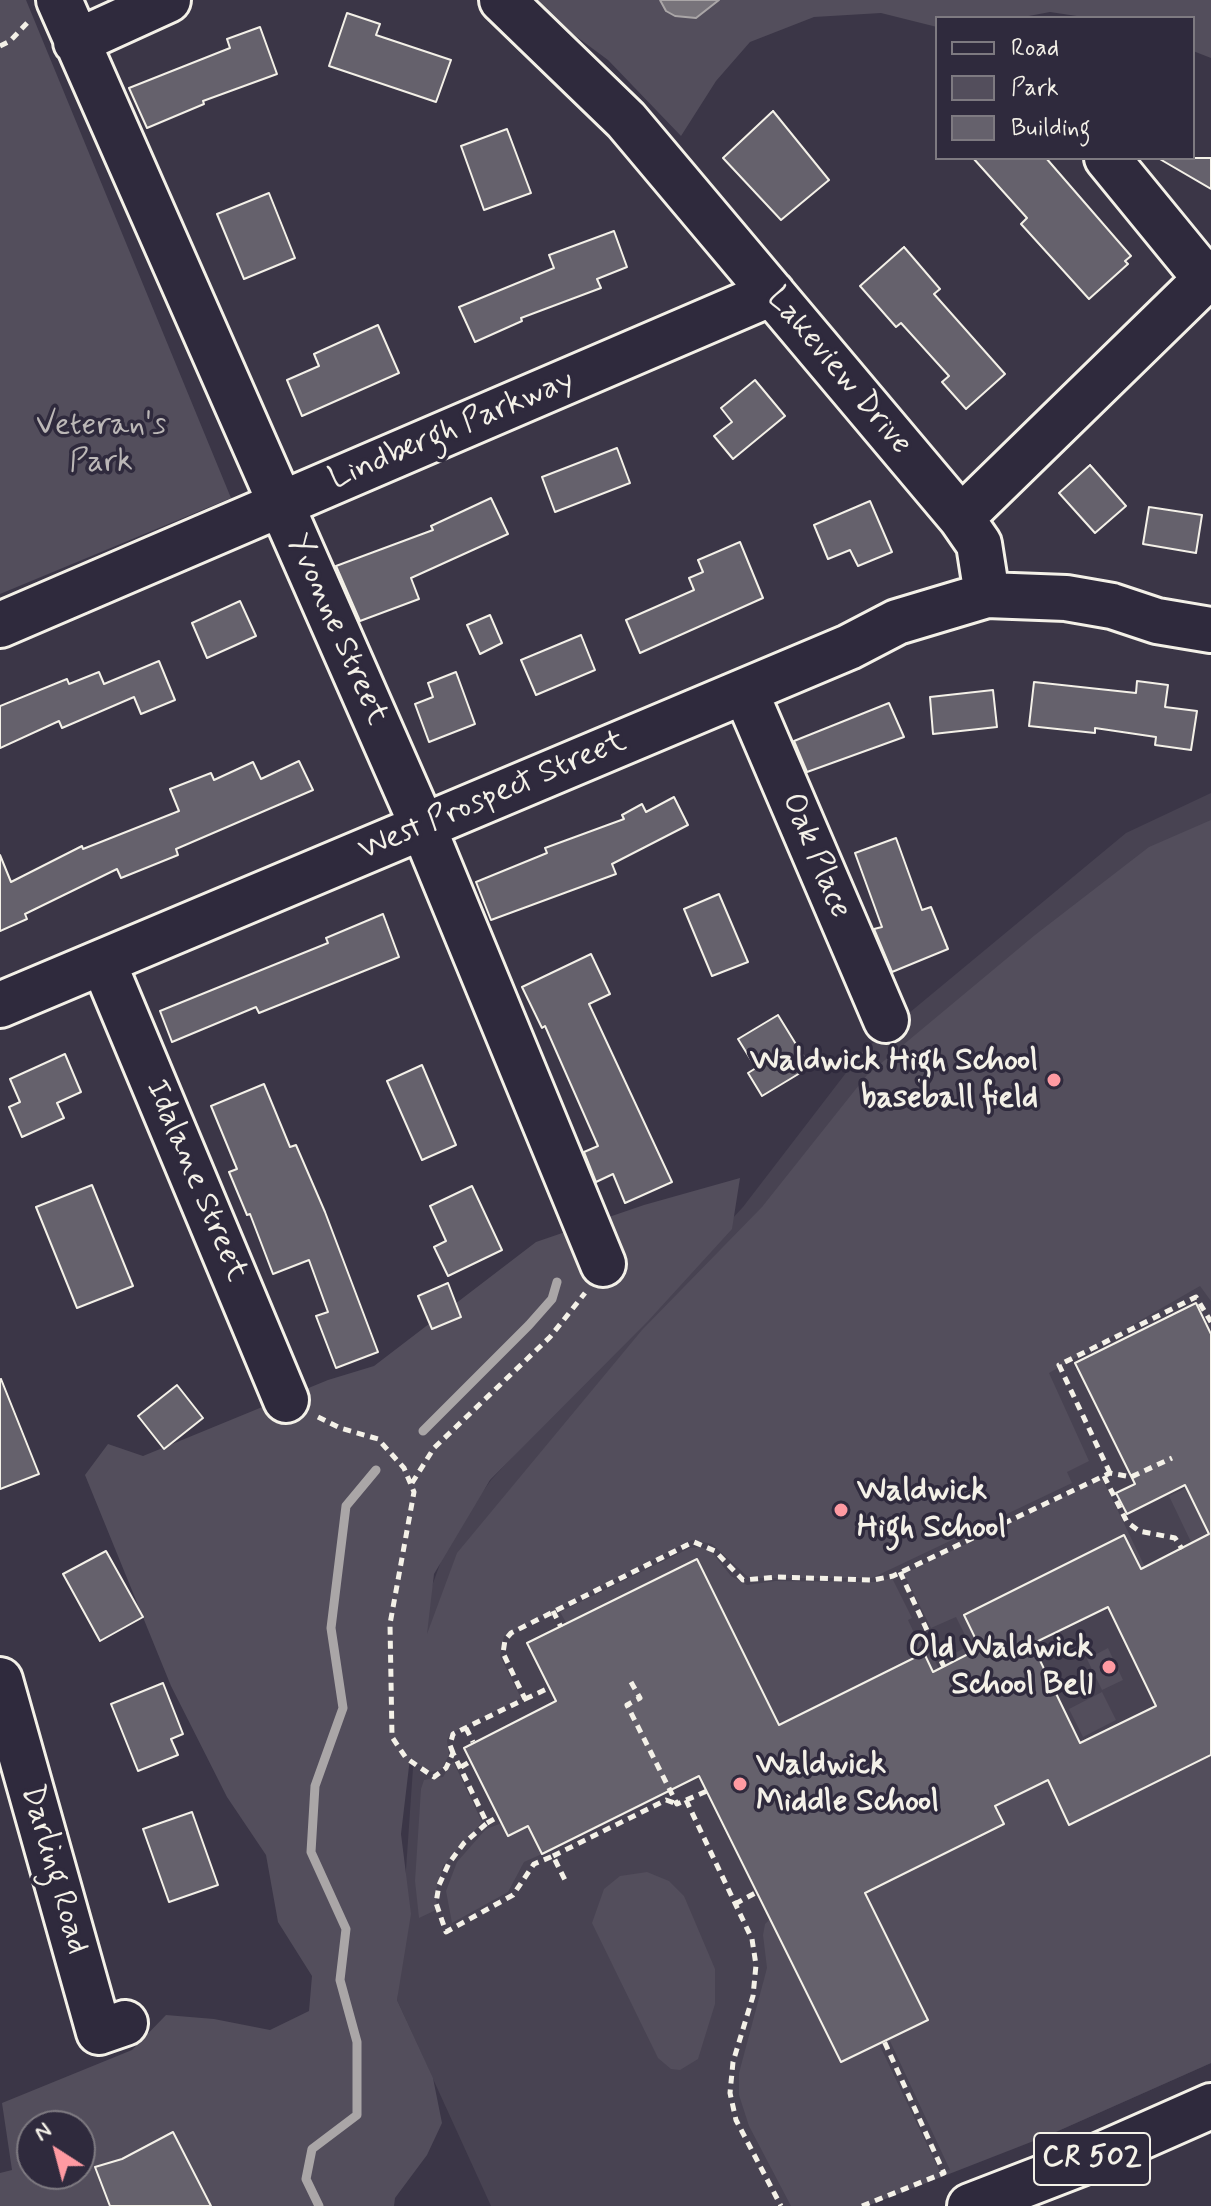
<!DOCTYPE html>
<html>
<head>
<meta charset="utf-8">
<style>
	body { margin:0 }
	#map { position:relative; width:1211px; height:2206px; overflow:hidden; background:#3b3647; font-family:Mynerve,sans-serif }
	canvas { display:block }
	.legend { position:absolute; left:935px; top:16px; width:260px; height:144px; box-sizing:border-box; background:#2f2a3d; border:2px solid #7e7a81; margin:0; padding:10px 14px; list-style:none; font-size:24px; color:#f4f1e8 }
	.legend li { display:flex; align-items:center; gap:16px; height:40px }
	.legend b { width:40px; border:2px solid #7e7a81 }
	.north { position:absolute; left:16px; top:2110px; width:80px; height:80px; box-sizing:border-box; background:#2f2a3d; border:2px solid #7e7a81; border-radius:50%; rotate:324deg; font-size:22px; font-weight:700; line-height:32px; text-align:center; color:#f4f1e8 }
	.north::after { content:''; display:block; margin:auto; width:28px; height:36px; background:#ff9aa2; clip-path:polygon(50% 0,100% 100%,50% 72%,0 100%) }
</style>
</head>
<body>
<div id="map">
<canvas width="1211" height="2206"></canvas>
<ul class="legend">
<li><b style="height:10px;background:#2f2a3d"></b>Road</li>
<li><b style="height:22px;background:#534e5c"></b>Park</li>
<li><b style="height:22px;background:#65616c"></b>Building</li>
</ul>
<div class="north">N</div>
</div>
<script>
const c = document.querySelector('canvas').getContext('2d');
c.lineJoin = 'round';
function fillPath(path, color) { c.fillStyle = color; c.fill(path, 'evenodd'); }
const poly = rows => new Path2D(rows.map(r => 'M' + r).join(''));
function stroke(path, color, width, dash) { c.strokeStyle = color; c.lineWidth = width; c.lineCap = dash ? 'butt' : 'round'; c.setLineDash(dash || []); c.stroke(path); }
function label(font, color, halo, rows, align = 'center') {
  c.font = font + ' Mynerve,sans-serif'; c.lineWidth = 7; c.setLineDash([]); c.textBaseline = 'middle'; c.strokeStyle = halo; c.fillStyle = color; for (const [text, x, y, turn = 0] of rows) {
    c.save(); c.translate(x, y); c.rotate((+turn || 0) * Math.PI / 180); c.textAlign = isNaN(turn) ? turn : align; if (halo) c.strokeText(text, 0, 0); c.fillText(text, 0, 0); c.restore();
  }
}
const built = poly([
	[1211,793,1211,2063,1049,2135,853,2206,491,2206,397,2000,424,1608,449,1539,491,1480,743,1207,862,1052,1126,833]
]);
const green = poly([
	[0,0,26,0,231,498,0,594],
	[527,0,660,0,666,11,696,18,719,0,1211,0,1211,58,1193,51,1193,18,1090,18,1050,12,1018,18,937,18,937,27,881,13,814,17,750,42,716,81,681,136,608,60],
	[1211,820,1211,1301,1200,1286,1049,1373,1089,1461,1067,1472,1072,1483,872,1578,749,1578,712,1544,692,1540,504,1636,500,1656,521,1698,450,1734,447,1740,449,1755,441,1770,429,1772,410,1758,401,1834,411,1914,397,2000,433,2078,442,2123,427,2155,395,2198,394,2206,0,2206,0,2173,12,2170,2,2103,132,2050,166,2015,214,2019,270,2030,309,2011,312,1976,278,1922,266,1855,227,1797,171,1686,85,1475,108,1444,143,1456,328,1380,374,1366,536,1242,644,1205,740,1178,732,1229,648,1321,490,1480,434,1574,427,1634,457,1553,642,1330,762,1207,867,1075,1035,935,1149,847],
	[32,2126,80,2126,80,2174,32,2174],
	[1102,1478,1145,1567,1141,1569,1124,1535,964,1614,980,1648,950,1664,946,1658,970,1645,956,1617,931,1628,904,1574],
	[1186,1488,1210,1535,1192,1544,1169,1496],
	[701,1547,711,1551,731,1576,747,1585,775,1581,875,1582,892,1578,912,1618,908,1620,915,1635,921,1633,939,1669,933,1672,924,1654,797,1761,567,1624,560,1612,690,1548],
	[1108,1648,1123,1680,1102,1690,1087,1659],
	[1102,1692,1116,1720,1083,1737,1069,1709],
	[1211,1755,1211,2063,1049,2135,867,2206,791,2206,749,2126,739,2095,739,2073,767,1968,763,1935,765,1924,770,1919,841,2062,927,2019,848,1859,901,1875,1004,1824,995,1806,1048,1780,1069,1824],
	[890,2041,950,2170,940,2172,880,2046],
	[453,1761,482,1822,443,1866,435,1894,438,1909,419,1918,415,1881,421,1789,424,1780,443,1777],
	[502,1823,508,1835,528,1826,542,1854,524,1862,508,1892,452,1923,446,1891,457,1862,486,1829],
	[647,1872,669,1881,684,1896,715,1969,715,2004,698,2059,680,2070,671,2069,658,2058,592,1923,604,1889,620,1876]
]);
const water = poly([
	[660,0,719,0,696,18,675,16,666,11,660,0]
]);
const stream = poly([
	[423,1431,529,1325,552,1299,557,1282],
	[319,2206,306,2179,312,2149,357,2115,357,2042,340,1980,346,1929,311,1852,315,1786,343,1708,331,1628,346,1506,376,1470]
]);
const building = poly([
	[347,13,380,24,376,35,451,60,436,102,329,66,347,13],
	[260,27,277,74,203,101,204,104,147,128,129,88,230,48,227,39,260,27],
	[773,111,829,180,781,220,723,158,773,111],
	[507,129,531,193,484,210,461,146,507,129],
	[973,158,1046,158,1131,256,1125,261,1128,264,1089,299,1021,224,1027,218,973,158],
	[1158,158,1211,158,1211,189,1158,158],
	[269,193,295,258,244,279,217,214,269,193],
	[614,231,627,267,597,279,601,288,521,318,522,321,475,342,459,307,554,268,549,255,614,231],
	[904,247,940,289,934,294,1005,374,966,409,942,382,949,376,901,323,896,327,860,286,904,247],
	[378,325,399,373,302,416,287,380,319,366,314,354,378,325],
	[755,380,785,416,733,459,714,436,732,422,721,408,755,380],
	[617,448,630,483,555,512,542,477,617,448],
	[1090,465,1126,506,1095,533,1059,493,1090,465],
	[491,498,508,534,411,578,419,599,360,621,336,566,433,530,431,526,491,498],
	[870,501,892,552,858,566,850,550,828,559,814,525,870,501],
	[1149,507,1202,515,1196,553,1143,544,1149,507],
	[740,542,763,598,640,653,626,620,694,590,689,578,703,572,698,560,740,542],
	[240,601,256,636,207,658,192,623,240,601],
	[490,615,502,643,480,654,467,625,490,615],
	[581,635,595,670,536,695,521,660,581,635],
	[159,661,175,700,141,714,134,697,62,728,59,721,0,748,0,706,67,679,69,684,99,672,104,684,159,661],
	[456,672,475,724,429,742,415,704,433,697,428,683,456,672],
	[1137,681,1168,685,1165,707,1197,711,1191,750,1155,745,1156,737,1095,728,1095,733,1029,726,1034,682,1136,693,1137,681],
	[993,690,997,727,933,734,930,697,993,690],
	[889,703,904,737,807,772,794,741,889,703],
	[299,761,313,790,176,849,178,855,121,878,117,869,25,914,27,919,0,931,0,855,11,882,82,846,83,849,179,811,170,789,211,773,214,780,253,762,261,779,299,761],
	[674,797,688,825,612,864,616,874,491,920,476,882,547,853,545,848,624,819,622,815,642,804,646,812,674,797],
	[896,838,922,910,931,907,948,949,892,972,874,929,882,927,855,853,896,838],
	[719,894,748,962,712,976,684,909,719,894],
	[383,914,399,957,259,1013,256,1007,172,1042,160,1011,328,943,326,938,383,914],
	[591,954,610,994,589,1004,672,1182,625,1203,613,1174,596,1182,584,1152,598,1146,545,1026,542,1028,522,987,591,954],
	[778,1015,810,1067,762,1096,748,1073,756,1068,738,1039,778,1015],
	[65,1054,81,1092,57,1103,64,1118,22,1137,9,1107,20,1102,10,1079,65,1054],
	[422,1065,456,1145,422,1160,387,1081,422,1065],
	[264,1084,290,1147,296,1145,325,1212,378,1352,336,1368,316,1316,328,1312,309,1260,273,1274,250,1214,247,1215,229,1172,237,1169,211,1106,264,1084],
	[92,1185,133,1286,77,1308,36,1207,92,1185],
	[472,1186,502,1250,448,1276,434,1247,446,1241,430,1206,472,1186],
	[448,1283,461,1317,432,1329,418,1296,448,1283],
	[1196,1303,1211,1334,1211,1755,1069,1825,1048,1780,995,1806,1004,1824,865,1893,928,2020,841,2062,699,1776,542,1854,528,1826,508,1836,464,1748,556,1701,527,1643,697,1559,779,1725,924,1653,933,1672,980,1648,964,1615,1124,1535,1141,1569,1209,1534,1185,1485,1127,1514,1116,1493,1135,1484,1075,1363,1196,1303],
	[1108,1607,1156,1706,1080,1743,1032,1644,1108,1607],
	[1,1379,39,1474,0,1489,0,1380,1,1379],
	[177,1385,203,1418,164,1449,138,1416,177,1385],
	[106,1551,143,1617,100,1641,63,1574,106,1551],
	[163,1683,183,1734,171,1739,178,1755,138,1771,111,1704,163,1683],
	[192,1812,218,1885,169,1902,143,1829,192,1812],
	[173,2132,211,2206,110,2206,95,2167,122,2159,173,2132]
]);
const path = poly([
	[0,46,10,41,29,21],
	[318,1417,340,1428,378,1439,404,1468,414,1492,390,1624,392,1737,406,1758,434,1777,446,1768,453,1753,487,1823,464,1843,449,1863,439,1885,436,1903,446,1932,513,1895,534,1864,553,1856,566,1882],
	[1110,1473,1059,1365,1196,1297,1211,1322],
	[1104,1476,1127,1522,1139,1531,1175,1538,1182,1549],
	[412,1483,434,1448,550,1337,585,1293],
	[900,1572,944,1667],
	[553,1611,561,1627],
	[631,1682,640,1698,627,1705,677,1804,707,1791],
	[525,1699,549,1688],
	[466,1728,473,1742],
	[453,1753,450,1745,453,1734,525,1699,503,1653,505,1640,511,1633,687,1545,694,1542,715,1551,743,1580,777,1577,873,1580,893,1576,1110,1473,1131,1477,1172,1458],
	[461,1767,471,1761],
	[686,1800,752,1939,756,1965,753,1996,733,2062,730,2093,736,2120,781,2206],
	[487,1823,498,1817],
	[553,1856,666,1800,677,1804],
	[735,1904,757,1892],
	[862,2206,944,2173,884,2041]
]);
const minor = poly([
	[59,0,423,827,603,1264],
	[502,0,626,120,961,518,979,544,987,595,1066,598,1112,606,1157,621,1211,630],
	[76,42,168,0],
	[961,518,1206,279,1107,158],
	[0,625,772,293],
	[745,691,886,1020],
	[103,962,286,1400],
	[0,1005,849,647,897,622,987,595],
	[0,1680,99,2032,125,2023]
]);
const major = poly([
	[970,2206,1089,2160,1211,2106]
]);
const markers = [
	[1054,1080,8,"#ff9aa2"],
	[841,1510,8,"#ff9aa2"],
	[1109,1667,8,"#ff9aa2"],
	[740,1784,8,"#ff9aa2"]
];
const shields = [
	[1092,2159,116]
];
const shieldNames = [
	["CR 502",1092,2159]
];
const streetNames = [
	["Lakeview Drive",838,372,50],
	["Lindbergh Parkway",452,431,-23],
	["Yvonne Street",336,630,66],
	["West Prospect Street",493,797,-23],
	["Oak Place",815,856,67],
	["Idalane Street",195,1181,67],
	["Darling Road",53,1870,74]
];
const parkNames = [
	["Veteran's",101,426],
	["Park",101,463]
];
const poiNames = [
	["Waldwick High School",1038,1062],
	["baseball field",1038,1099],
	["Waldwick",857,1492,"left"],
	["High School",857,1529,"left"],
	["Old Waldwick",1093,1649],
	["School Bell",1093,1686],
	["Waldwick",756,1766,"left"],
	["Middle School",756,1803,"left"]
];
fillPath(built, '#484352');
fillPath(green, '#534e5c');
fillPath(water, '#78747b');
stroke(water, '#aaa6a7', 2);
stroke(stream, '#aaa6a7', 9);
fillPath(building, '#65616c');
stroke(building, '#f4f1e8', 2);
stroke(minor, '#f4f1e8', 50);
stroke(major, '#f4f1e8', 50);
stroke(path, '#f4f1e8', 5, [8, 6]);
stroke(minor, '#2f2a3d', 44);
stroke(major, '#2f2a3d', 44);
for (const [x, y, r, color] of markers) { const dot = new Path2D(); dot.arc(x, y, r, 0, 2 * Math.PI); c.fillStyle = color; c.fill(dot); stroke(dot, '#2f2a3d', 3); }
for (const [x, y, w] of shields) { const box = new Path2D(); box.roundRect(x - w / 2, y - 26, w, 52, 6); c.fillStyle = '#2f2a3d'; c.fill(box); stroke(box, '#f4f1e8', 2); }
label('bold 30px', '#f4f1e8', null, shieldNames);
label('32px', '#f4f1e8', '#2f2a3d', streetNames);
label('32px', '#bcb8b7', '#2f2a3d', parkNames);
label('bold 32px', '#f4f1e8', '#2f2a3d', poiNames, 'right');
</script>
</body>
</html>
